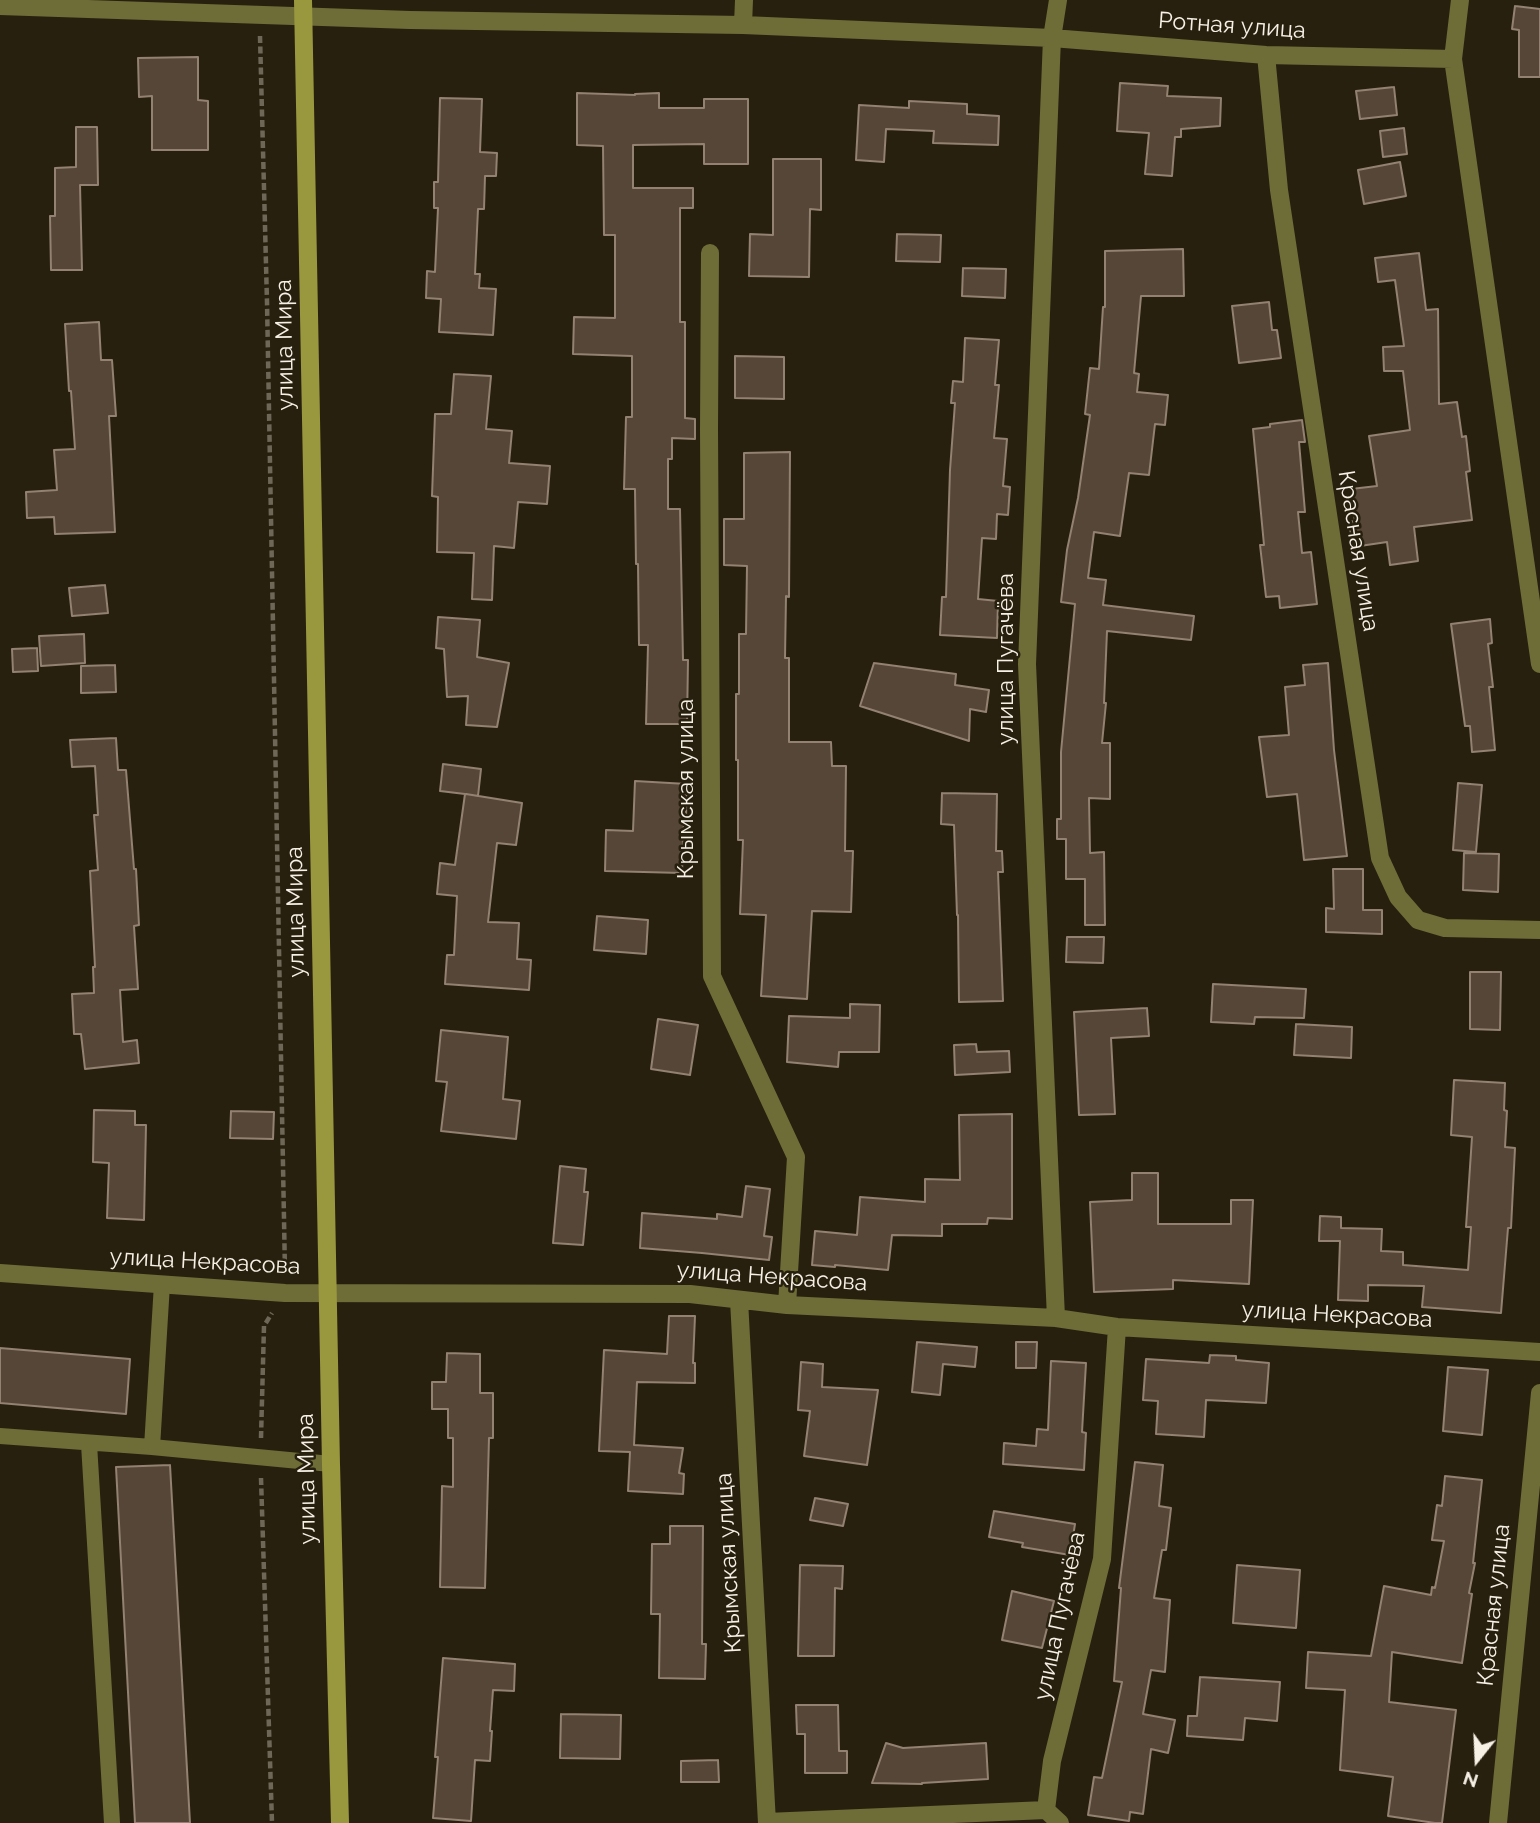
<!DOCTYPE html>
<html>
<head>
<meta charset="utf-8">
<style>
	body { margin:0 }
	#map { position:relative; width:1540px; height:1823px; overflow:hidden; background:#28200f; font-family:Raleway,sans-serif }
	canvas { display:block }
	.north { position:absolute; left:1442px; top:1725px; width:70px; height:70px; -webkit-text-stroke:5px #28200f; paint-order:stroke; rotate:198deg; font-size:19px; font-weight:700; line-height:28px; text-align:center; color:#f6f0e5 }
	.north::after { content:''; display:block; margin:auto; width:24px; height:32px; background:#f6f0e5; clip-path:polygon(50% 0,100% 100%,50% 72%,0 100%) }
</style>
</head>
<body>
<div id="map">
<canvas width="1540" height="1823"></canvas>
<div class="north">N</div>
</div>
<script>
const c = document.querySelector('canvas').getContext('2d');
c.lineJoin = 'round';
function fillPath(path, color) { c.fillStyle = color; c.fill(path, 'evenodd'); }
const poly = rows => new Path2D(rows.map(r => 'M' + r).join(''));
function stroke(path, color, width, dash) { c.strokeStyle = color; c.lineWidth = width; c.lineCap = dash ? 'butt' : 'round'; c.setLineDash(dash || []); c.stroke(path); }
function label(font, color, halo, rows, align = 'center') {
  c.font = font + ' Raleway,sans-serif'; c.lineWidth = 5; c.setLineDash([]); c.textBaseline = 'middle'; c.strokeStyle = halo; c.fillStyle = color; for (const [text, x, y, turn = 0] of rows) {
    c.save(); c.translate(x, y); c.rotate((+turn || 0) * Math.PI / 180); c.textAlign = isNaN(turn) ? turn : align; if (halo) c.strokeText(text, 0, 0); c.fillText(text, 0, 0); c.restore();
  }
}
const building = poly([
	[1515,6,1540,9,1540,77,1519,77,1519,30,1512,29,1515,6],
	[198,57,198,100,208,101,208,150,152,150,152,96,139,97,138,58,198,57],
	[1120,83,1168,86,1167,96,1221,98,1220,126,1181,129,1181,137,1175,137,1172,176,1145,174,1149,133,1117,131,1120,83],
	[1394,87,1397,115,1360,119,1356,91,1394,87],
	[577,93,635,95,635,94,659,93,659,108,704,108,704,99,748,99,748,164,704,164,704,144,633,145,633,188,693,188,693,208,680,208,680,322,685,322,685,418,695,419,695,439,672,438,672,459,668,459,668,509,680,509,683,660,688,660,687,724,646,724,648,645,639,645,638,564,636,564,635,489,624,489,626,417,632,417,632,356,573,354,574,317,615,318,615,235,604,235,603,146,577,145,577,93],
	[440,98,482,99,480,152,497,153,496,176,485,176,484,209,478,209,475,274,480,274,479,288,496,289,493,335,439,332,441,299,426,298,427,271,435,272,438,208,434,208,434,182,438,182,440,98],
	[909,101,967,104,967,114,999,116,998,145,933,143,934,131,886,129,884,162,856,160,859,105,909,108,909,101],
	[76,127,97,127,98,185,80,185,82,270,51,270,50,216,55,216,55,168,76,167,76,127],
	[1404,128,1407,154,1383,157,1380,131,1404,128],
	[773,159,821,159,821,210,810,209,809,277,749,276,750,234,773,235,773,159],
	[1400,162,1406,196,1364,204,1358,170,1400,162],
	[897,234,941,235,940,262,896,261,897,234],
	[1183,249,1184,296,1141,296,1134,373,1139,374,1137,392,1168,395,1165,425,1155,424,1149,475,1129,473,1120,536,1094,532,1088,578,1106,580,1103,605,1194,616,1191,640,1107,631,1104,703,1106,703,1102,743,1110,743,1110,799,1089,798,1090,853,1104,852,1105,925,1085,925,1085,879,1066,879,1066,839,1057,839,1057,819,1061,819,1061,752,1075,604,1061,602,1067,550,1078,498,1090,415,1085,414,1090,368,1099,369,1103,307,1105,307,1105,251,1183,249],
	[1419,253,1426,310,1438,309,1439,404,1457,402,1462,437,1466,436,1470,471,1466,472,1472,520,1414,527,1418,561,1390,565,1387,542,1353,547,1349,522,1355,521,1351,489,1377,486,1369,436,1410,430,1403,371,1384,371,1383,347,1404,346,1395,280,1378,282,1375,258,1419,253],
	[963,268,1006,269,1005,298,962,296,963,268],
	[1269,302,1272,330,1277,330,1281,358,1239,363,1232,306,1269,302],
	[99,322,101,360,112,360,116,416,109,416,115,532,55,534,54,517,27,518,26,492,57,490,54,450,75,449,71,391,69,391,65,324,99,322],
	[965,338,999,340,995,385,999,385,994,438,1007,439,1003,486,1010,487,1008,515,997,514,996,539,982,538,978,599,998,601,997,638,940,635,942,597,946,597,950,470,955,403,951,403,953,381,963,382,965,338],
	[735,356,784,357,784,399,735,398,735,356],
	[454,374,491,376,486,429,512,431,509,463,550,466,547,504,518,502,514,548,494,546,492,600,472,599,474,553,437,552,438,497,432,496,435,414,451,414,454,374],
	[1302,420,1305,442,1299,442,1305,512,1298,512,1302,553,1311,552,1317,604,1280,608,1279,596,1266,597,1260,545,1264,545,1253,429,1270,427,1270,424,1302,420],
	[790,452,789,597,786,596,785,658,789,658,789,742,831,742,832,766,846,766,845,851,853,851,851,912,812,911,807,999,761,996,766,915,740,914,743,840,738,840,738,760,736,760,736,694,739,694,739,634,746,634,747,566,724,565,724,519,744,519,744,453,790,452],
	[105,585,108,613,72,616,69,588,105,585],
	[438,617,480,620,477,657,509,663,497,727,466,725,468,696,447,697,444,649,436,648,438,617],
	[1490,619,1492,643,1488,644,1493,687,1489,687,1495,750,1472,752,1470,726,1465,726,1451,624,1490,619],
	[84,634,85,663,41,666,39,636,84,634],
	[37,648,38,671,13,672,12,649,37,648],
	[874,663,956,674,955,685,989,690,986,712,970,709,969,741,860,706,874,663],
	[1328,663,1334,750,1347,856,1304,860,1297,794,1267,797,1259,737,1289,735,1285,687,1305,685,1303,665,1328,663],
	[115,665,116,692,81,693,81,666,115,665],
	[116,738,118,770,126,770,134,869,136,869,139,925,134,926,138,989,120,990,123,1042,137,1040,139,1063,85,1069,81,1034,74,1034,72,994,94,993,93,967,95,967,90,871,98,870,94,815,98,815,95,766,72,767,70,740,116,738],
	[443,764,481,769,478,796,466,794,522,803,516,845,497,843,488,922,519,923,517,959,531,960,529,990,445,984,447,955,454,955,457,896,437,894,440,863,455,865,465,794,440,791,443,764],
	[635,781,687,784,686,817,684,817,682,873,605,871,606,830,633,831,635,781],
	[1458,783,1482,785,1476,852,1453,850,1458,783],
	[942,793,997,794,996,851,1002,851,1003,872,998,872,1003,1001,959,1002,958,915,957,915,954,825,941,824,942,793],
	[1464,853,1499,854,1498,892,1463,890,1464,853],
	[1333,869,1363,869,1363,910,1382,910,1382,934,1326,932,1326,908,1334,909,1333,869],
	[597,916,648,920,646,954,594,950,597,916],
	[1067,937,1104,937,1103,963,1066,962,1067,937],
	[1470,972,1501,972,1500,1030,1470,1029,1470,972],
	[1213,984,1306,989,1304,1018,1255,1017,1254,1024,1211,1022,1213,984],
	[850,1004,880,1005,879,1052,839,1052,838,1067,787,1062,789,1016,850,1018,850,1004],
	[1147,1008,1149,1036,1111,1038,1115,1114,1079,1115,1074,1012,1147,1008],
	[658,1019,698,1025,690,1075,651,1069,658,1019],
	[1296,1024,1352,1027,1351,1058,1294,1055,1296,1024],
	[441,1030,508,1037,503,1099,520,1101,516,1139,441,1131,447,1082,436,1081,441,1030],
	[976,1044,977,1052,1009,1051,1010,1072,955,1075,954,1045,976,1044],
	[1454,1080,1505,1083,1504,1110,1507,1111,1505,1147,1515,1148,1511,1228,1508,1228,1501,1313,1422,1307,1424,1286,1368,1285,1368,1301,1338,1300,1340,1241,1319,1241,1320,1216,1341,1217,1341,1228,1382,1229,1381,1251,1403,1252,1403,1265,1468,1270,1471,1227,1466,1227,1472,1137,1451,1135,1454,1080],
	[94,1110,135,1111,135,1125,146,1125,144,1220,107,1218,109,1163,93,1162,94,1110],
	[231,1111,274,1112,273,1139,230,1138,231,1111],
	[1012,1114,1012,1219,988,1218,987,1224,942,1224,942,1236,892,1235,888,1270,835,1265,835,1267,812,1265,815,1231,857,1235,860,1197,925,1202,925,1179,960,1180,959,1115,1012,1114],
	[560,1166,586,1169,584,1192,588,1192,583,1245,553,1243,560,1166],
	[1132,1173,1158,1173,1158,1224,1231,1224,1231,1200,1253,1200,1249,1284,1173,1280,1173,1289,1094,1292,1090,1202,1132,1200,1132,1173],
	[746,1186,770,1189,764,1236,772,1237,769,1260,702,1253,640,1248,642,1213,717,1219,717,1214,742,1217,746,1186],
	[669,1316,695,1316,693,1363,695,1363,695,1383,637,1382,634,1445,683,1448,679,1473,684,1474,683,1494,628,1491,630,1452,599,1451,604,1350,667,1354,669,1316],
	[917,1342,977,1347,975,1367,943,1364,940,1395,912,1392,917,1342],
	[1016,1342,1037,1342,1036,1368,1016,1368,1016,1342],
	[0,1348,130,1359,126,1414,0,1403,0,1348],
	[447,1353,480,1354,480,1393,493,1393,493,1438,489,1438,485,1588,440,1587,442,1486,453,1487,453,1438,448,1438,448,1409,432,1409,432,1382,446,1382,447,1353],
	[1210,1355,1236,1356,1236,1360,1269,1363,1266,1403,1206,1400,1204,1437,1156,1434,1158,1401,1143,1400,1146,1359,1209,1363,1210,1355],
	[1051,1361,1086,1363,1082,1432,1086,1433,1084,1470,1003,1464,1004,1443,1036,1446,1037,1429,1048,1430,1051,1361],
	[801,1362,823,1364,822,1387,878,1390,867,1465,804,1456,810,1411,798,1410,801,1362],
	[1448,1367,1488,1370,1482,1435,1443,1431,1448,1367],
	[1135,1462,1163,1465,1159,1506,1171,1508,1166,1550,1162,1550,1154,1598,1170,1600,1165,1672,1151,1670,1143,1714,1175,1720,1168,1753,1151,1749,1143,1814,1130,1812,1129,1821,1088,1815,1094,1777,1102,1778,1122,1682,1114,1681,1121,1588,1119,1588,1135,1462],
	[170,1465,190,1823,135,1823,116,1467,170,1465],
	[1445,1476,1482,1480,1473,1563,1475,1563,1469,1593,1472,1594,1462,1663,1392,1652,1389,1702,1456,1710,1442,1823,1435,1823,1388,1816,1393,1777,1340,1770,1345,1690,1306,1688,1308,1652,1371,1656,1384,1586,1431,1595,1432,1587,1435,1588,1444,1541,1432,1540,1437,1505,1442,1506,1445,1476],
	[815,1498,848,1504,843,1526,810,1520,815,1498],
	[994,1511,1075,1524,1070,1555,1022,1547,1023,1543,989,1537,994,1511],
	[670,1526,703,1526,702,1644,706,1644,705,1679,659,1678,660,1614,651,1614,652,1544,670,1544,670,1526],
	[800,1565,843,1566,842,1589,835,1588,834,1656,798,1656,800,1565],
	[1237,1565,1300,1570,1296,1628,1233,1623,1237,1565],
	[1012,1591,1054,1601,1042,1648,1002,1640,1012,1591],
	[443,1658,515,1664,514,1691,493,1690,490,1731,492,1731,490,1761,475,1760,471,1821,433,1818,438,1757,435,1757,443,1658],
	[1200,1677,1280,1682,1277,1721,1245,1718,1243,1740,1187,1736,1188,1716,1197,1716,1200,1677],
	[796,1705,838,1705,839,1751,847,1751,847,1773,805,1773,805,1734,797,1734,796,1705],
	[561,1714,621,1715,620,1759,560,1758,561,1714],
	[886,1743,903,1748,986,1743,988,1779,922,1783,922,1784,872,1783,886,1743],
	[718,1760,719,1782,681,1782,681,1761,718,1760]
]);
const path = poly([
	[260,36,267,302,285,1273],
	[261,1438,264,1326,272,1313],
	[261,1478,272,1823]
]);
const lane = poly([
	[162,1284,152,1447,331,1464],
	[0,1436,152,1447],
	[89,1444,112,1823]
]);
const street = poly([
	[1460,0,1453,59,1540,664],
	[0,6,410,20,743,25,1052,38,1266,55,1453,59],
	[743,25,744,0],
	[1266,55,1279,190,1380,858,1398,897,1418,920,1445,928,1540,930],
	[710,253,709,429,712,976,796,1157,787,1305],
	[0,1273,285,1293,690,1294,787,1305,1056,1318,1117,1327,1540,1352],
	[739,1300,767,1823],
	[1056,1318,1027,664,1052,38,1058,0],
	[767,1822,1046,1810],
	[1060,1823,1046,1810,1052,1761,1102,1559,1117,1327],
	[1498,1823,1540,1393]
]);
const secondary = poly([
	[303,0,331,1464,340,1823]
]);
const streetNames = [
	["Ротная улица",1232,26,4],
	["улица Мира",285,345,-91],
	["Красная улица",1358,551,81],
	["улица Пугачёва",1006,659,-90],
	["Крымская улица",686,789,-90],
	["улица Мира",296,912,-91],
	["улица Некрасова",205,1262,3],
	["улица Некрасова",772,1277,4],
	["улица Некрасова",1337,1315,3],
	["улица Мира",307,1479,-91],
	["Крымская улица",729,1563,-93],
	["Красная улица",1494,1605,-84],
	["улица Пугачёва",1060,1616,-78]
];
fillPath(building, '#554637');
stroke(building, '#938171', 2);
stroke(path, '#6e6758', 4.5, [7, 3.5]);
stroke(lane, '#6e6d38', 16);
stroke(street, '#6e6d38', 18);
stroke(secondary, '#9a983f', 18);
label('23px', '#f6f0e5', '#28200f', streetNames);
</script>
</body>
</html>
